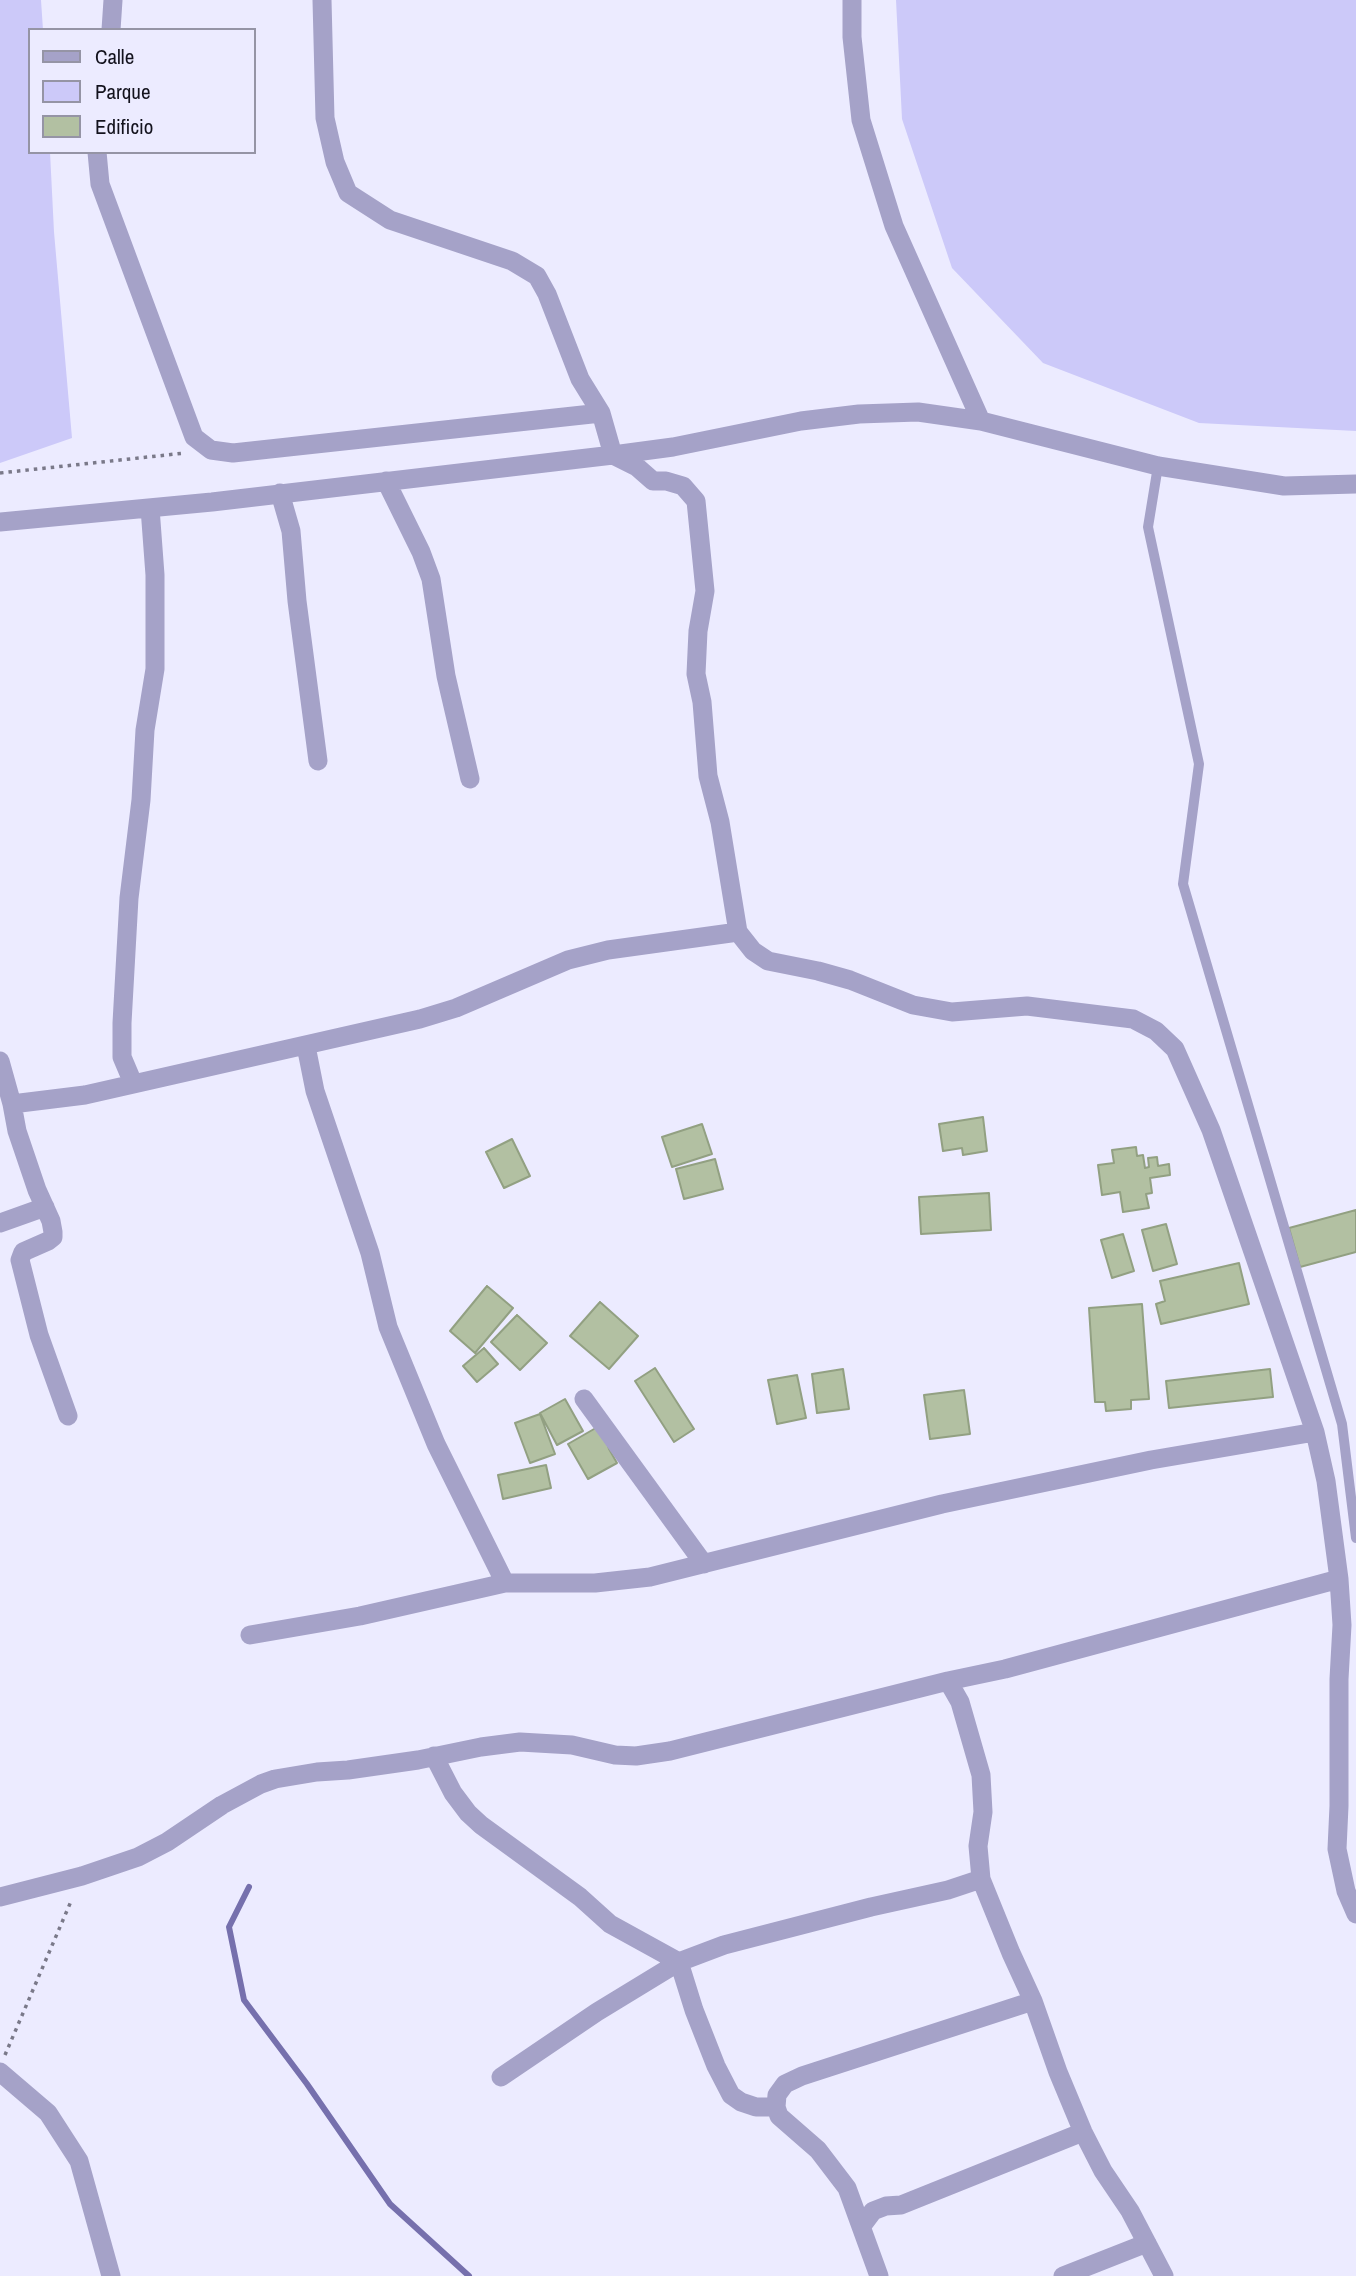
<!DOCTYPE html>
<html>
<head>
<meta charset="utf-8">
<style>
	body { margin:0 }
	#map { position:relative; width:1356px; height:2276px; overflow:hidden; background:#ecebff; font-family:"Archivo Narrow",sans-serif }
	canvas { display:block }
	.legend { position:absolute; left:28px; top:28px; width:228px; height:126px; box-sizing:border-box; background:#ecebff; border:2px solid #9594a5; margin:0; padding:9px 12px; list-style:none; font-size:21px; color:#13121d }
	.legend li { display:flex; align-items:center; gap:14px; height:35px }
	.legend b { width:35px; border:2px solid #9594a5 }
</style>
</head>
<body>
<div id="map">
<canvas width="1356" height="2276"></canvas>
<ul class="legend">
<li><b style="height:9px;background:#a5a2c8"></b>Calle</li>
<li><b style="height:19px;background:#ccc9f9"></b>Parque</li>
<li><b style="height:19px;background:#b2c0a2"></b>Edificio</li>
</ul>
</div>
<script>
const c = document.querySelector('canvas').getContext('2d');
c.lineJoin = 'round';
function fillPath(path, color) { c.fillStyle = color; c.fill(path, 'evenodd'); }
const poly = rows => new Path2D(rows.map(r => 'M' + r).join(''));
function stroke(path, color, width, dash) { c.strokeStyle = color; c.lineWidth = width; c.lineCap = dash ? 'butt' : 'round'; c.setLineDash(dash || []); c.stroke(path); }
const green = poly([
	[0,0,41,0,43,30,30,30,30,152,50,152,54,232,72,438,0,463],
	[896,0,1356,0,1356,431,1199,423,1043,363,952,268,902,119]
]);
const stream = poly([
	[249,1887,229,1927,244,2000,307,2084,390,2204,469,2276]
]);
const building = poly([
	[983,1117,987,1151,963,1155,962,1148,943,1151,939,1124,983,1117],
	[702,1124,712,1154,672,1167,662,1137,702,1124],
	[512,1139,530,1176,504,1188,486,1152,512,1139],
	[1136,1147,1137,1156,1143,1155,1145,1168,1149,1167,1148,1158,1157,1157,1158,1166,1169,1164,1170,1175,1150,1178,1152,1193,1146,1194,1149,1208,1123,1212,1120,1192,1102,1195,1098,1165,1114,1163,1112,1150,1136,1147],
	[715,1159,723,1189,684,1199,676,1169,715,1159],
	[989,1193,991,1230,921,1234,919,1197,989,1193],
	[1356,1210,1356,1252,1300,1267,1289,1228,1356,1210],
	[1166,1224,1177,1264,1153,1271,1142,1230,1166,1224],
	[1123,1234,1134,1271,1112,1278,1101,1240,1123,1234],
	[1239,1263,1249,1304,1161,1324,1156,1304,1165,1301,1160,1281,1239,1263],
	[487,1286,513,1308,475,1353,450,1331,487,1286],
	[600,1302,638,1336,609,1369,570,1336,600,1302],
	[1142,1304,1149,1399,1131,1400,1131,1409,1106,1411,1105,1402,1095,1402,1089,1308,1142,1304],
	[517,1315,547,1343,520,1370,491,1342,517,1315],
	[484,1348,498,1364,477,1382,463,1366,484,1348],
	[655,1368,694,1429,674,1442,635,1381,655,1368],
	[843,1369,849,1409,817,1413,812,1374,843,1369],
	[1270,1369,1273,1397,1169,1408,1166,1381,1270,1369],
	[797,1375,806,1418,777,1424,768,1380,797,1375],
	[964,1390,970,1434,930,1439,924,1395,964,1390],
	[565,1399,583,1431,557,1445,540,1413,565,1399],
	[540,1414,555,1454,530,1463,515,1423,540,1414],
	[601,1425,609,1449,617,1463,588,1479,568,1444,601,1425],
	[546,1465,551,1488,503,1499,498,1475,546,1465]
]);
const path = poly([
	[0,473,185,453],
	[5,2055,72,1899]
]);
const service = poly([
	[1158,466,1148,527,1199,764,1183,884,1342,1424,1356,1538]
]);
const minor = poly([
	[322,0,325,118,335,162,348,193,390,220,512,261,537,276,547,294,580,379,601,413,613,455,637,467,653,481,666,481,683,486,696,501,705,591,698,631,696,674,702,702,708,776,720,822,738,932,753,951,768,961,818,971,850,980,913,1005,952,1012,1027,1006,1133,1019,1156,1031,1175,1049,1211,1130,1315,1432,1326,1481,1339,1579,1342,1625,1339,1679,1339,1806,1337,1849,1346,1891,1356,1914],
	[852,0,852,37,861,120,894,226,981,421],
	[111,30,113,0],
	[97,152,100,184,194,437,211,450,233,453,601,413],
	[386,481,421,552,431,579,446,676,470,779],
	[280,493,291,531,297,601,318,761],
	[0,522,212,502,613,455,673,447,801,421,859,414,918,412,981,421,1158,466,1284,486,1356,484],
	[306,1046,315,1091,370,1253,388,1327,436,1444,505,1583],
	[0,1061,12,1104],
	[133,1083,122,1057,122,1023,129,898,141,800,145,730,155,669,155,575,150,508],
	[0,1223,45,1207],
	[584,1399,704,1564],
	[68,1416,39,1335,20,1260,23,1252,48,1241,53,1237,53,1232,51,1221,37,1190,17,1131,12,1104,85,1095,420,1019,456,1008,568,960,608,950,738,932],
	[250,1635,360,1616,505,1583,595,1583,650,1577,942,1504,1151,1460,1315,1432],
	[948,1681,960,1702,981,1775,983,1812,978,1846,981,1879,1011,1953,1033,2001,1058,2072,1083,2132,1103,2171,1130,2211,1164,2276],
	[434,1756,453,1793,468,1813,481,1825,580,1897,610,1924,679,1962,694,2010,716,2066,731,2095,741,2102,756,2107,776,2107],
	[0,1897,82,1876,138,1857,167,1842,222,1805,261,1784,275,1779,317,1772,348,1770,418,1760,481,1747,520,1742,572,1745,615,1755,636,1756,670,1751,948,1681,1005,1669,1339,1579],
	[0,2072,48,2113,79,2161,111,2276],
	[501,2077,597,2012,679,1962,724,1945,871,1907,948,1890,981,1879],
	[861,2227,873,2211,886,2206,901,2205,1083,2132],
	[879,2276,847,2188,818,2150,779,2116,776,2107,777,2095,785,2084,802,2076,1033,2001],
	[1063,2276,1147,2243]
]);
fillPath(green, '#ccc9f9');
stroke(stream, '#7670ad', 6);
fillPath(building, '#b2c0a2');
stroke(building, '#92a082', 2);
stroke(path, '#7a7989', 3.5, [3.5, 5]);
stroke(service, '#a5a2c8', 10);
stroke(minor, '#a5a2c8', 19);
</script>
</body>
</html>
